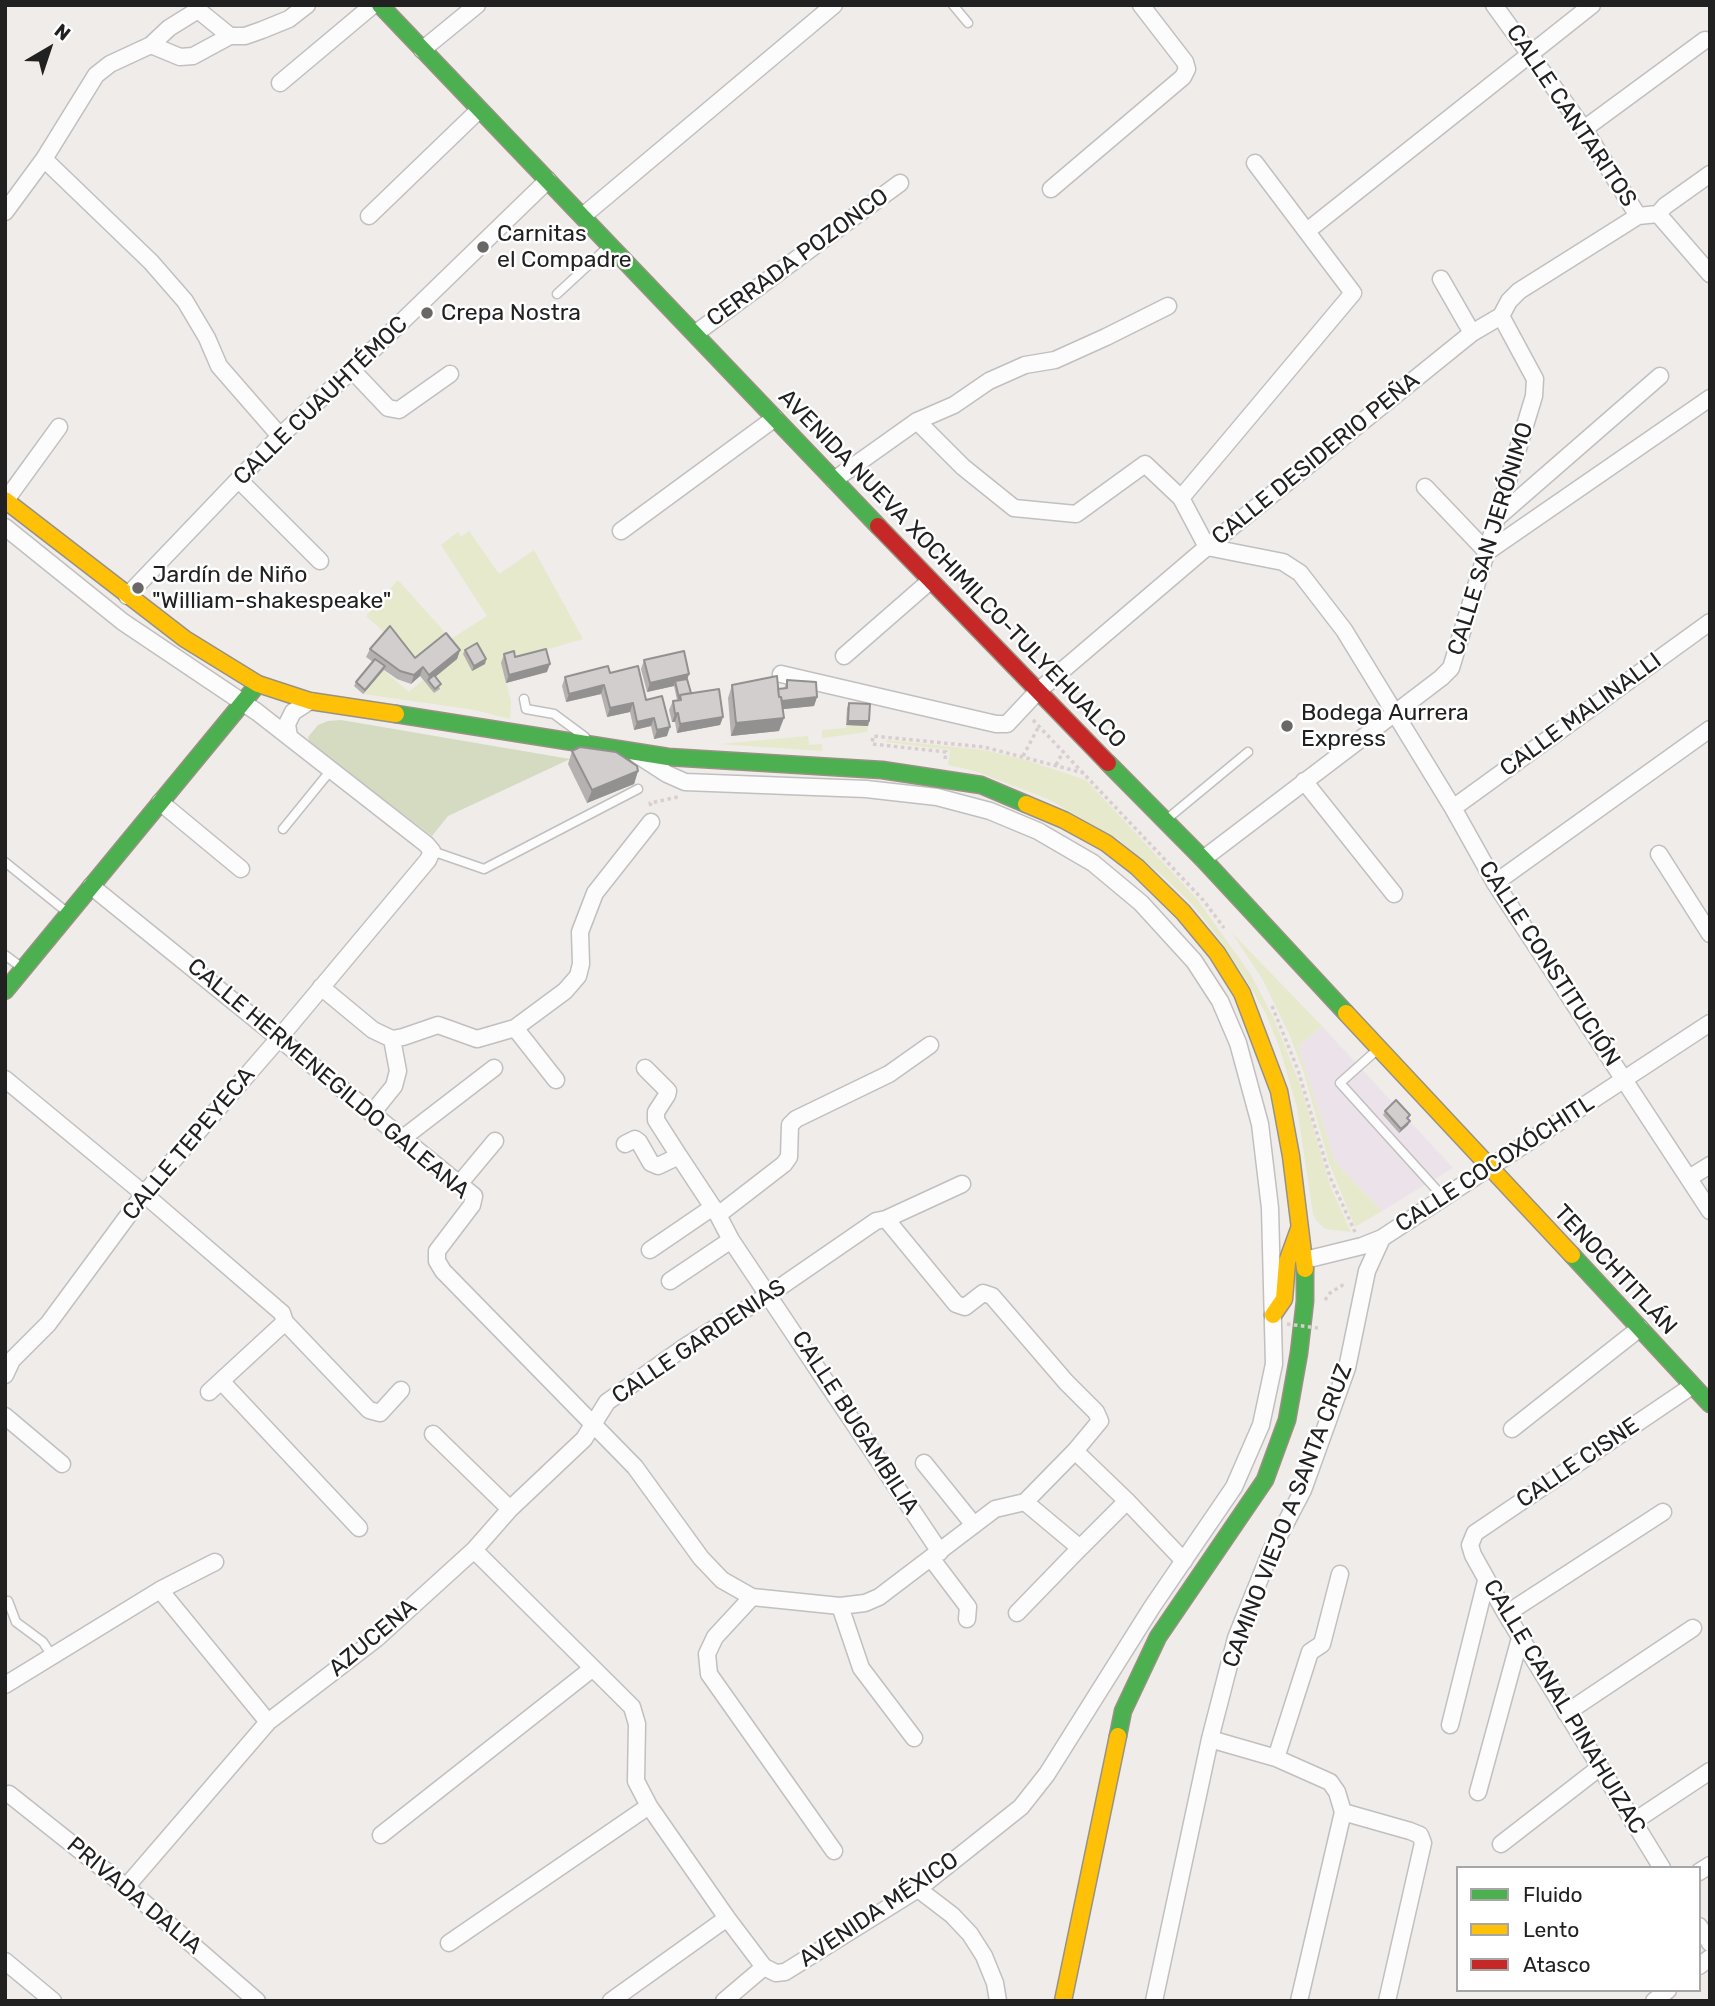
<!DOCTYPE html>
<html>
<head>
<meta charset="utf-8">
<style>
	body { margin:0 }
	#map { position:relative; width:1715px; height:2006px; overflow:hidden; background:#efecea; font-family:Rubik,sans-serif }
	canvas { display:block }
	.frame { position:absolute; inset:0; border:7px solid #212121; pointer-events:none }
	.legend { position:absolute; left:1456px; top:1866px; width:245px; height:126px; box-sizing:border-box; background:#fff; border:2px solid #a6a6a6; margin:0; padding:9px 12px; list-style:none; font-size:21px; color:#212121 }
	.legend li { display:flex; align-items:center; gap:14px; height:35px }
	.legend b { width:35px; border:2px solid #a6a6a6 }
	.north { position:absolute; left:14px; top:14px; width:70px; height:70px; -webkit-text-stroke:5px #fff; paint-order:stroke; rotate:39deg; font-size:19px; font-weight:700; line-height:28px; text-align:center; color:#212121 }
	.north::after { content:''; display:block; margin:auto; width:24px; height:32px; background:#212121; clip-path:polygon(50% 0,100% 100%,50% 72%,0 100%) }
</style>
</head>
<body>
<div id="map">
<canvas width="1715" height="2006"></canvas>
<div class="frame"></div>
<ul class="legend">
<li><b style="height:9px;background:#4caf50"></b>Fluido</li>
<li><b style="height:9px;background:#ffc107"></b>Lento</li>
<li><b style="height:9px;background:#c62828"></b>Atasco</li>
</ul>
<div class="north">N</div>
</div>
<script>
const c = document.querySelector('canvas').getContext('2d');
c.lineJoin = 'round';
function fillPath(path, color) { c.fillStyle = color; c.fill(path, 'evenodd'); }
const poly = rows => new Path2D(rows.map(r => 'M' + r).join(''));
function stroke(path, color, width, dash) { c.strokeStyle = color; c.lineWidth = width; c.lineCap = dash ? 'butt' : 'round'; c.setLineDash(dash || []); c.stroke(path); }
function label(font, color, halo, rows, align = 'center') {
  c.font = font + ' Rubik,sans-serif'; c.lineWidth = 5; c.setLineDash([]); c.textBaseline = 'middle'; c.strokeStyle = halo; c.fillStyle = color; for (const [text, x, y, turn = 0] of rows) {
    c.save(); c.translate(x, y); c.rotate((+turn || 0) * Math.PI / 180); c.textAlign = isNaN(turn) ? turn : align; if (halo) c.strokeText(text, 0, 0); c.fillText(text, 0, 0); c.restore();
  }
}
const industrial = poly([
	[1322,1026,1453,1168,1382,1211,1335,1162,1298,1046]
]);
const grass = poly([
	[469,531,499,574,534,550,583,639,501,663,511,702,510,719,475,710,363,694,383,670,409,692,423,680,434,693,387,635,366,616,398,580,451,639,487,616,441,545,458,532,461,537],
	[846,725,868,726,867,732,822,738,822,730,846,728],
	[808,736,809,745,822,744,822,751,719,744],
	[886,740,984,750,1023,759,1086,780,1197,899,1251,975,1274,1019,1301,1087,1330,1185,1351,1232,1325,1229,1316,1220,1313,1214,1297,1107,1279,1046,1266,1014,1247,981,1221,941,1192,904,1163,876,1118,839,1048,799,975,771,948,765,950,750,886,742],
	[1232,933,1322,1026,1298,1046,1335,1162,1382,1211,1355,1227,1329,1163,1304,1073,1290,1036,1263,980]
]);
const forest = poly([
	[341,720,570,759,448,816,432,836,310,744,308,737,318,725,328,721]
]);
const path = poly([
	[1033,720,1204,901,1224,928],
	[1023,756,1039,726],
	[945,759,946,752,872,744,873,736,984,747,1084,773],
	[1056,765,1063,752],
	[651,806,650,803,678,797],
	[1272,1006,1298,1070,1330,1177,1355,1232],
	[1325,1300,1330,1293,1346,1283]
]);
const lane = poly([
	[953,5,968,23],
	[557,294,609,246],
	[524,699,526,709,554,714,585,737],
	[1167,819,1248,752],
	[283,829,331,770],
	[432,851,484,869,638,789],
	[5,862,68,913],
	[5,955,21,967],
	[1378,1049,1340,1083,1445,1199],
	[8,1601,16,1622,43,1642,52,1656]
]);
const street = poly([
	[1494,5,1584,129,1638,216,1658,214,1710,274],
	[151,45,180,57,193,56,230,36],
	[422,50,477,5],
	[280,83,373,5],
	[1584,129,1705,40],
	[44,159,151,262,185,301,207,338,219,366,280,436],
	[1051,189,1183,77,1187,69,1185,62,1141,5],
	[5,212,44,159,96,75,110,64,151,45,169,28,198,10,230,36,245,36,262,30,289,19,307,5],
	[1658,214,1665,206,1710,174],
	[584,215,834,5],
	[369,216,479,110],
	[1307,231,1592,5],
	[1441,279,1472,333],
	[696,333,900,183],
	[352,370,388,408,399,410,450,374],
	[917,421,963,467,1014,508,1076,514,1145,464,1181,498,1207,547,1283,562,1300,573,1344,630,1453,808,1495,883,1710,1211],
	[239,480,320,561],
	[834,480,917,421,954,405,989,381,1025,365,1055,360,1106,337,1168,306],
	[1425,487,1487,552,1710,398],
	[1181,498,1353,293,1255,163],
	[6,500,59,427],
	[1498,517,1660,376],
	[5,527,123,622,257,712,426,844,432,851,428,860,280,1037,144,1194,48,1324,12,1360,5,1375],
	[621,531,775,418],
	[127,596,280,436,352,370,548,180],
	[844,656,930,581],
	[781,674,996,724,1007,724,1037,692,1207,547,1472,333,1501,316,1509,301,1519,291,1638,216],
	[289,737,287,724,293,712,310,701],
	[1304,781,1394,894],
	[160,802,241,869],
	[1453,808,1710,622],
	[1659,854,1710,934],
	[1203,859,1441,678,1451,668,1534,396,1535,379,1501,316],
	[1495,883,1710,729],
	[91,886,474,1196,472,1205,437,1251,437,1261,443,1271,635,1467,701,1558,722,1580,752,1597,840,1606,865,1603,879,1597,995,1509,1025,1502,1075,1451,1100,1421,1096,1412,1066,1382,992,1296,983,1293,965,1307,956,1304,886,1219],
	[321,987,373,1030,392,1039,403,1037,438,1025,477,1039,515,1028,565,991,578,976,581,964,580,932,595,893,651,822],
	[515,1028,556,1080],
	[645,1068,668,1091,667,1095,656,1112,656,1120,679,1156],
	[5,1079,144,1194,282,1313,285,1322,209,1392],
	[373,1112,394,1086,398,1071,392,1039],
	[403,1138,494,1068],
	[625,1144,635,1139,639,1142,651,1163,658,1166,679,1156,718,1215,731,1240,940,1552],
	[1689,1178,1710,1165],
	[460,1183,495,1141],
	[718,1215,784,1164,789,1157,790,1125,796,1119,889,1074,930,1045],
	[650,1250,713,1207],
	[1305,1260,1362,1246,1382,1238,1710,1023],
	[670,1281,731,1240],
	[285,1322,369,1410,380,1413,401,1390],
	[221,1381,359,1528],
	[5,1416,62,1464],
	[1512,1429,1640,1328],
	[433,1434,510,1509],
	[1075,1451,1127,1501,1184,1561],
	[924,1463,974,1525],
	[1025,1502,1080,1548,1127,1501],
	[474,1550,632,1707,637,1724,636,1781,649,1806,727,1918,764,1967,776,1973,785,1972,918,1889,1021,1807,1047,1774,1152,1607,1234,1487,1261,1425,1274,1364,1270,1208,1260,1124,1238,1043,1220,1001,1194,961,1141,903,1093,863,1038,831,990,811,937,797,866,789,685,782,667,774,636,754],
	[931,1558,968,1607,967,1619],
	[160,1590,268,1722],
	[752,1597,715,1637,707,1654,709,1674,834,1851],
	[840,1606,861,1668,914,1738],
	[1017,1613,1080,1548],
	[1506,1614,1663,1512],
	[5,1685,160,1590,215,1562],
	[1566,1713,1693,1628],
	[1450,1725,1486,1581],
	[1210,1739,1276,1758,1330,1782,1337,1792,1343,1812,1299,2001],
	[1276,1758,1310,1652,1322,1644,1340,1574],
	[1478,1792,1520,1638],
	[9,1794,126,1887,257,2001],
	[1343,1812,1410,1831,1420,1835,1423,1843,1387,2001],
	[1633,1822,1710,1771],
	[381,1835,593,1668],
	[1501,1844,1599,1768],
	[1662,1868,1506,1614,1473,1555,1470,1545,1475,1533,1692,1386],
	[1699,1872,1710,1865],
	[126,1887,268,1722,376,1639,474,1550,510,1509,584,1439,607,1402,686,1346,770,1294,876,1221,886,1219,962,1184],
	[918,1889,952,1915,970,1934,984,1956,995,1983,998,2001],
	[1699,1926,1710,1943],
	[449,1943,649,1806],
	[5,1961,53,2001],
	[1699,1966,1710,1958],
	[611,2001,727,1918],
	[724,2001,764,1967],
	[1154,2001,1210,1739,1236,1638,1271,1551,1303,1490,1347,1368,1367,1271,1382,1238],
	[1654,2001,1668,1990]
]);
const fast = poly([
	[380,5,878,526],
	[396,714,668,757,882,770,981,785,1026,804],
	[1108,763,1203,859,1346,1013],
	[5,991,258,684],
	[1572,1255,1710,1404],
	[1118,1736,1123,1711,1158,1637,1265,1480,1287,1420,1299,1353,1305,1301,1305,1269]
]);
const slow = poly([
	[5,500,185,639,258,684,310,701,396,714],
	[1026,804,1064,820,1106,843,1137,867,1183,912,1217,953,1242,993,1279,1091,1291,1156,1305,1269],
	[1346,1013,1572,1255],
	[1273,1315,1284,1299,1287,1262,1299,1229],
	[1063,2001,1118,1736]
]);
const jam = poly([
	[878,526,1108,763]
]);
const pathBridge = poly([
	[1287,1324,1318,1328]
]);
const wall = poly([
	[370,649,415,658,460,650,457,659,435,677,440,689,434,693,420,676,411,684,397,679,384,670,363,694,354,686,356,682,373,662,366,657],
	[465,650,486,659,485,664,472,671,463,654],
	[504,654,515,657,547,672,506,683,501,663],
	[644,660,689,674,687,679,691,693,723,717,720,725,677,733,675,722,672,722,669,710,673,701,677,700,674,686,647,692,641,669],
	[610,673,646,700,667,736,654,739,651,726,634,730,630,712,607,717,601,694,566,702,562,686,565,677],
	[787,680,817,697,814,706,783,709,779,731,731,736,728,698,732,685,778,689,784,689],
	[849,703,869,721,868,726,846,725,847,708],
	[572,751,638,771,634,784,587,803,568,764],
	[1385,1111,1410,1115,1408,1119,1408,1125,1399,1133,1383,1115]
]);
const shadedWall = poly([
	[460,650,457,659,429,682,428,680,429,675],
	[486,659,485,664,472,671,474,666],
	[550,664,547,672,506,683,509,675],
	[385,666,383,670,363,694,365,690],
	[423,667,420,676,411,684,414,675],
	[689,674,686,683,675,681,674,686,647,692,650,683],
	[604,685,601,694,566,702,569,694],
	[817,697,814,706,775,710,778,701],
	[633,703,630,712,607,717,610,708],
	[678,713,675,722,672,722,675,714],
	[723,717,720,725,677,733,680,724],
	[654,718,651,726,634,730,637,722],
	[784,718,779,731,731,736,736,723],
	[848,721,869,721,868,726,846,725],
	[670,727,667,736,654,739,657,730],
	[638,771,634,784,587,803,592,790],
	[1410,1121,1408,1125,1399,1133,1401,1129]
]);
const building = poly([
	[390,626,415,658,446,633,460,650,429,675,423,667,414,675,400,671,370,649,390,626],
	[477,643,486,659,474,666,465,650,477,643],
	[546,649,550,664,509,675,504,654,514,651,515,657,546,649],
	[684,651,689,674,650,683,644,660,684,651],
	[375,659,385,666,365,690,356,682,375,659],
	[608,666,610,673,638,666,646,700,662,696,670,727,657,730,654,718,637,722,633,703,610,708,604,685,569,694,565,677,608,666],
	[434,675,441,684,435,689,428,680,434,675],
	[777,676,779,697,781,697,784,718,736,723,732,685,777,676],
	[687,679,691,693,680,695,679,698,675,681,687,679],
	[787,680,816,682,817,697,782,701,781,697,779,697,778,689,787,688,787,680],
	[719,689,723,717,680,724,678,713,675,714,673,701,681,700,680,695,719,689],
	[849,703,870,704,869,721,848,721,849,703],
	[580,747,616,752,637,766,638,771,592,790,572,751,580,747],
	[1396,1100,1410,1115,1407,1118,1410,1121,1401,1129,1385,1111,1396,1100]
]);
const markers = [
	[483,247,7,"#696867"],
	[427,313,7,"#696867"],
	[138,588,7,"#696867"],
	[1287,726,7,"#696867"]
];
const streetNames = [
	["CALLE CANTARITOS",1571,116,56],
	["CERRADA POZONCO",798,258,-36],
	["CALLE CUAUHTÉMOC",321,401,-44],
	["CALLE DESIDERIO PEÑA",1316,459,-39],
	["CALLE SAN JERÓNIMO",1491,539,-73],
	["AVENIDA NUEVA XOCHIMILCO-TULYEHUALCO",952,569,46],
	["CALLE MALINALLI",1581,715,-36],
	["CALLE CONSTITUCIÓN",1549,964,57],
	["CALLE HERMENEGILDO GALEANA",328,1079,40],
	["CALLE TEPEYECA",189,1144,-50],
	["CALLE COCOXÓCHITL",1495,1164,-33],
	["TENOCHTITLÁN",1615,1270,47],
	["CALLE GARDENIAS",699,1342,-34],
	["CALLE BUGAMBILIA",855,1423,57],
	["CALLE CISNE",1578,1463,-34],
	["CAMINO VIEJO A SANTA CRUZ",1288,1516,-69],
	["AZUCENA",373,1638,-40],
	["CALLE CANAL PINAHUIZAC",1564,1707,59],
	["PRIVADA DALIA",134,1896,40],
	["AVENIDA MÉXICO",879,1910,-34]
];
const poiNames = [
	["Carnitas",497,234],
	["el Compadre",497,260],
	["Crepa Nostra",441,313],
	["Jardín de Niño",152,575],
	["\"William-shakespeake\"",152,601],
	["Bodega Aurrera",1301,713],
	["Express",1301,739]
];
fillPath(industrial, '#ebe3e9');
fillPath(grass, '#e6e9cb');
fillPath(forest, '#d4dbc1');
stroke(lane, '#c1bfbf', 11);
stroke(street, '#c1bfbf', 19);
stroke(fast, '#999283', 19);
stroke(slow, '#999283', 19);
stroke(jam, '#999283', 19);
stroke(path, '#dacdd0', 3.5, [3.5, 3.5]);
stroke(lane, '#fdfcfc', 8);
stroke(street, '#fdfcfc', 16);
stroke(fast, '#4caf50', 16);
stroke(slow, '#ffc107', 16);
stroke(jam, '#c62828', 16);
stroke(pathBridge, '#dacdd0', 3.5, [3.5, 3.5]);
fillPath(wall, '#b5b1b0');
fillPath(shadedWall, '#939090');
fillPath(building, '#d2cecd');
stroke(building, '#939090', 2);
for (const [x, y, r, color] of markers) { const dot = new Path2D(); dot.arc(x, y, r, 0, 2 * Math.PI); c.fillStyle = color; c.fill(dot); stroke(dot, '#fff', 2.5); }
label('23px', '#212121', '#fff', streetNames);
label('23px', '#212121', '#fff', poiNames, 'left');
</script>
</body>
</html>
